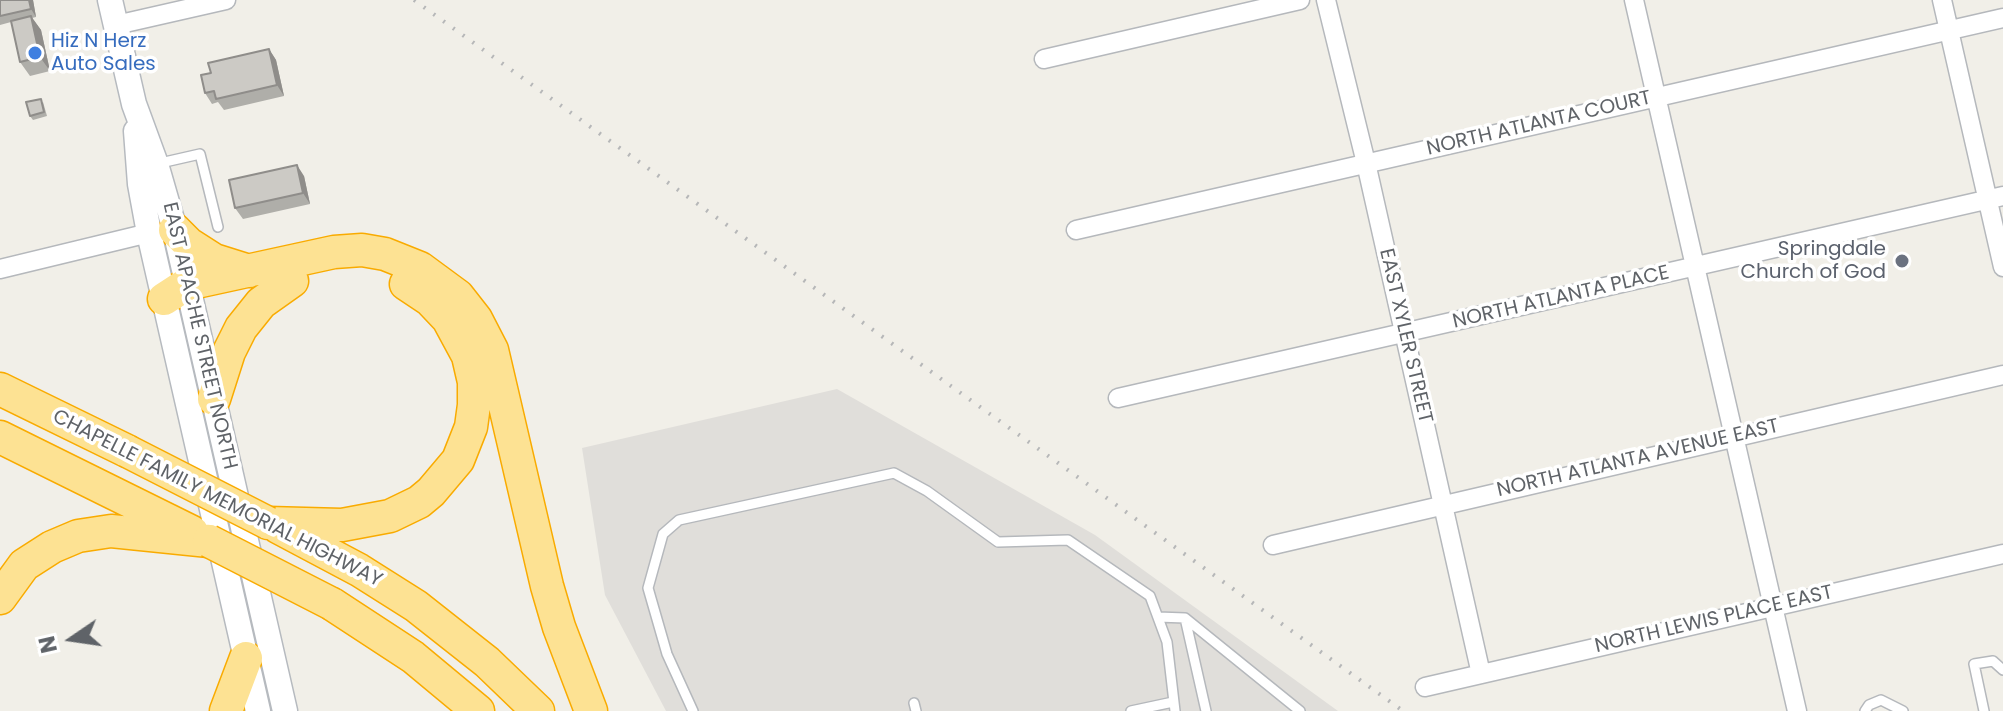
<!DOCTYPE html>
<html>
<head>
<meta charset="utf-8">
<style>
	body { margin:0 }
	#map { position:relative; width:2003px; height:711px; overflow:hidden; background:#f1efe8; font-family:Poppins,sans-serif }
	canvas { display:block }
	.north { position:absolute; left:32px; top:599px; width:80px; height:80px; -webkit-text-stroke:6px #fff; paint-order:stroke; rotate:257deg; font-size:22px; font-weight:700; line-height:32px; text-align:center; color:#5f6368 }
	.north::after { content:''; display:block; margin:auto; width:28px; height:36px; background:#5f6368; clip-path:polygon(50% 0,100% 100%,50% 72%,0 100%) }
</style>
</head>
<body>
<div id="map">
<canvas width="2003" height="711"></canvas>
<div class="north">N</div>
</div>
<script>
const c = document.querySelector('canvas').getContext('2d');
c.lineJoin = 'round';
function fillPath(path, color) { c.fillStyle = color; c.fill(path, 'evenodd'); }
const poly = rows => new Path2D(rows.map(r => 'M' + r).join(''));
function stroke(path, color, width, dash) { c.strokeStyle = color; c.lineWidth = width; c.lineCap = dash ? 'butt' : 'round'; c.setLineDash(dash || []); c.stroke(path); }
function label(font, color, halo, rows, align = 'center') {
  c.font = font + ' Poppins,sans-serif'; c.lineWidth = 7; c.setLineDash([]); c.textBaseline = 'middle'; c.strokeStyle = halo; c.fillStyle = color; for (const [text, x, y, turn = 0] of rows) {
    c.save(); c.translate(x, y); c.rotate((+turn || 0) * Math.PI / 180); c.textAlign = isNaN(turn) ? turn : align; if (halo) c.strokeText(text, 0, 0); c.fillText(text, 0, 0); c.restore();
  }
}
const industrial = poly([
	[837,389,1095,535,1338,711,666,711,605,595,582,448]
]);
const service = poly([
	[156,164,200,154,218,227],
	[1158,617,1185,618,1300,711],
	[1185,618,1206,711],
	[914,703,916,711],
	[693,711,667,654,648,588,663,534,679,520,894,473,927,491,998,542,1068,540,1150,596,1167,642,1175,711],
	[1131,711,1173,702],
	[1865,711,1869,705,1881,700,1903,711],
	[1984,711,1974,664,1993,661,2003,670]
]);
const minor = poly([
	[1326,0,1366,163,1481,674],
	[1634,0,1797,711],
	[1942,0,2003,267],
	[116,25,226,0],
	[1044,59,1300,0],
	[1076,230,2003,18],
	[0,269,149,233],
	[1118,398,2003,196],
	[1273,545,2003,375],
	[1425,687,2003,554]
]);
const secondary = poly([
	[110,0,134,104,156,164,175,230,285,711],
	[136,131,140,184,149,233,258,711]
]);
const motorway = poly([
	[175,230,189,244,214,260,249,271],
	[164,299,187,284,334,252,362,250,385,254,420,268,458,296,476,319,492,350,547,586,559,627,591,711],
	[0,389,127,451],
	[214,399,229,352,241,328,261,303,292,281],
	[0,437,192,532],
	[268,523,342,525,390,516,419,502,431,492,458,460,471,427,474,405,474,382,468,356,448,319,430,300,406,284],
	[278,527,359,570,416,606,487,662,538,711],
	[0,598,24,565,52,547,78,536,111,531,209,541],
	[332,604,413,657,478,711],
	[226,711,246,658]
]);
const rail = poly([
	[414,0,1403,711]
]);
const motorwayBridge = poly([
	[127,451,268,523],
	[209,541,332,604]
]);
const wall = poly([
	[0,0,33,0,36,17,32,18,41,30,50,71,30,76,20,62,11,22,0,25],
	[269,49,276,60,284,96,224,110,218,102,212,104,205,93,211,73],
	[43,102,47,116,33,120,30,116],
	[304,176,310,204,243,219,235,208]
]);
const shadedWall = poly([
	[29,0,33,0,36,17,31,9],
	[31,16,41,30,50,71,40,57],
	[269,49,276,60,284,96,277,85],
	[297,165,304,176,310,204,303,193]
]);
const building = poly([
	[0,0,29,0,31,9,0,16,0,0],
	[31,16,40,57,20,62,11,21,31,16],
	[269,49,277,85,216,99,214,91,205,93,201,75,211,73,208,63,269,49],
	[41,99,44,112,30,116,26,102,41,99],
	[297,165,303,193,235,208,229,180,297,165]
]);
const markers = [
	[35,53,8,"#3f7fe0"],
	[1902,261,8,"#6b7280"]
];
const shopNames = [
	["Hiz N Herz",51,42],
	["Auto Sales",51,65]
];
const streetNames = [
	["NORTH ATLANTA COURT",1539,124,-13],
	["NORTH ATLANTA PLACE",1561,298,-13],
	["EAST APACHE STREET NORTH",199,336,77],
	["EAST XYLER STREET",1405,336,77],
	["NORTH ATLANTA AVENUE EAST",1638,459,-13],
	["CHAPELLE FAMILY MEMORIAL HIGHWAY",217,499,27],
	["NORTH LEWIS PLACE EAST",1714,620,-13]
];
const worshipNames = [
	["Springdale",1886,250],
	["Church of God",1886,273]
];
fillPath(industrial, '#e0deda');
stroke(service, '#b5b8bc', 12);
stroke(minor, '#b5b8bc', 21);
stroke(secondary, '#b6babf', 27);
stroke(motorway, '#f9ab00', 35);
stroke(service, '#fff', 9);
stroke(minor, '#fff', 18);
stroke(secondary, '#fff', 24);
stroke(motorway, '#fde293', 32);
stroke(rail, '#b6b7b8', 4, [2, 10]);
stroke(motorwayBridge, '#f9ab00', 35, []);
stroke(motorwayBridge, '#fde293', 32);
fillPath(wall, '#afaea9');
fillPath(shadedWall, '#8f8d8a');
fillPath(building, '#cccac5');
stroke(building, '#8f8d8a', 2);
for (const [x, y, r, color] of markers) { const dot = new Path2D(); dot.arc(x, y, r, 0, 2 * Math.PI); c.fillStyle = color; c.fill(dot); stroke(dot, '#fff', 3); }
label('20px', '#366cbe', '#fff', shopNames, 'left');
label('20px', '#5f6368', '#fff', streetNames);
label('20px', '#5b616d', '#fff', worshipNames, 'right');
</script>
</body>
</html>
